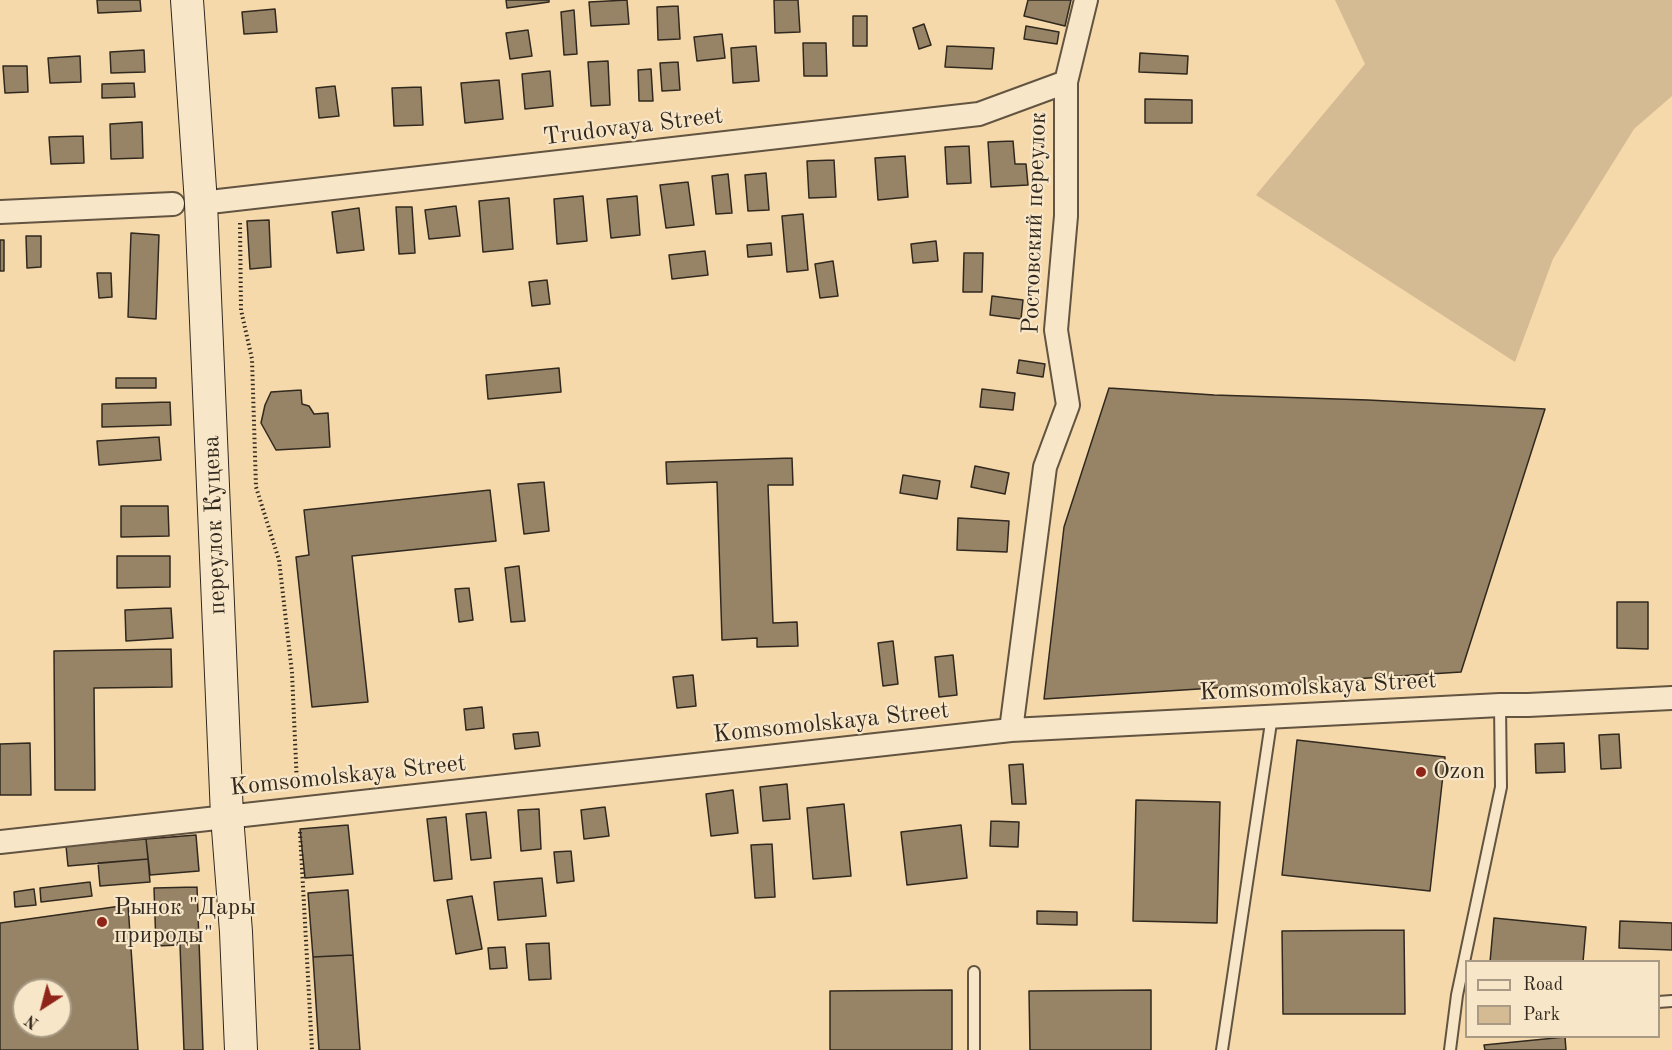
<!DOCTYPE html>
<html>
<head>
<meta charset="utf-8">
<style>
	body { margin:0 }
	#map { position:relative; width:1672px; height:1050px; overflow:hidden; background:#f5d9ab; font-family:"Old Standard TT",serif }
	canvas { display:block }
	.legend { position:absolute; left:1465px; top:960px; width:195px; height:78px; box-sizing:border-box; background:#f8e6c8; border:2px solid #a89a84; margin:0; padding:8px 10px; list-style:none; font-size:18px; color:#31281e }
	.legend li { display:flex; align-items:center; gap:12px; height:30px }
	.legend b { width:30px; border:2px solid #a89a84 }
	.north { position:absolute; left:12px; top:978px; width:60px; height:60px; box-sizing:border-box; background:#f8e6c8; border:2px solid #a89a84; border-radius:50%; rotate:216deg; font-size:16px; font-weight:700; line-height:24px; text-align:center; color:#31281e }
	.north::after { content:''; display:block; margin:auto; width:21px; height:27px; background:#8f2418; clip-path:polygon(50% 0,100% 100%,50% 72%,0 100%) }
</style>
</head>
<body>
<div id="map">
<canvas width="1672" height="1050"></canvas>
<ul class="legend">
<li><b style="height:8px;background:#f8e6c8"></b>Road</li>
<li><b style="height:16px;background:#d4bb93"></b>Park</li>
</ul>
<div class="north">N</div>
</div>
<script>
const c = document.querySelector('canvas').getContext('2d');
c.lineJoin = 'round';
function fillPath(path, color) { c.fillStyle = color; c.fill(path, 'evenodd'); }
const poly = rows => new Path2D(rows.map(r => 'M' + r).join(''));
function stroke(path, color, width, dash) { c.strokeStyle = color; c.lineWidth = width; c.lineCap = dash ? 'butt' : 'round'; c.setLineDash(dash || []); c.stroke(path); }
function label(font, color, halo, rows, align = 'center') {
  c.font = font + ' "Old Standard TT",serif'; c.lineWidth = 4.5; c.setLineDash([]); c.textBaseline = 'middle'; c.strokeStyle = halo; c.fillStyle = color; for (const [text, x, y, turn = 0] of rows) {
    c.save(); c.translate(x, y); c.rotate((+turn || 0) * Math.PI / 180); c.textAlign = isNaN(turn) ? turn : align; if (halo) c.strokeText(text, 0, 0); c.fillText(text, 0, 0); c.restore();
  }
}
const green = poly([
	[1335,0,1672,0,1672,96,1634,129,1553,259,1515,362,1256,195,1365,64]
]);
const building = poly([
	[97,0,140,0,141,11,98,13,97,0],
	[506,0,549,0,549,2,507,8,506,0],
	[627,0,629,24,591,26,589,2,627,0],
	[774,0,798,0,800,32,775,33,774,0],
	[1028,0,1071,0,1065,26,1024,16,1028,0],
	[678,6,680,39,658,40,657,7,678,6],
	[275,9,277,32,244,34,242,12,275,9],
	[574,10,577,54,564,55,561,12,574,10],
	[853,16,867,16,867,46,853,46,853,16],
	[924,24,931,45,919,49,913,28,924,24],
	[1026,26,1059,32,1057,44,1024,39,1026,26],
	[528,30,532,56,510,59,506,33,528,30],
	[722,34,725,58,697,61,694,37,722,34],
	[803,43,826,43,827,76,804,76,803,43],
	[756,46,759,81,733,83,731,48,756,46],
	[947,46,994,48,992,69,945,67,947,46],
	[144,50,145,72,111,73,110,52,144,50],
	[1140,53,1188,56,1187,74,1139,72,1140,53],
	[80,56,81,82,50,83,48,58,80,56],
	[608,61,610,105,591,106,588,62,608,61],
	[678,62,680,90,662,91,660,63,678,62],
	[3,66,27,66,28,92,5,93,3,66],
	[651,69,653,101,639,101,638,70,651,69],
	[550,71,553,106,525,109,522,74,550,71],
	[499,80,503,119,465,123,461,83,499,80],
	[134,83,135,97,102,98,102,84,134,83],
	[335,86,339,116,319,118,316,88,335,86],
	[421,87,423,125,394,126,392,88,421,87],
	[1145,99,1192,100,1192,123,1145,123,1145,99],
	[142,122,143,158,111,159,110,124,142,122],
	[83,136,84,163,51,164,49,137,83,136],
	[1013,141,1015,164,1026,164,1028,185,991,187,988,142,1013,141],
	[969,146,971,183,947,184,945,147,969,146],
	[905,156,908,197,878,200,875,158,905,156],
	[834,160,836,197,809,198,807,161,834,160],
	[766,173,769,210,748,211,745,175,766,173],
	[728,174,732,213,716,214,712,176,728,174],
	[688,182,694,225,666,228,660,185,688,182],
	[583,196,587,241,557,244,554,199,583,196],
	[637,196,640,235,611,238,607,199,637,196],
	[509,198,513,249,483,252,479,201,509,198],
	[456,206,460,236,429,239,425,210,456,206],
	[396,207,412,207,415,253,399,254,396,207],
	[359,208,364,250,337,253,332,212,359,208],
	[803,214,808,270,787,272,782,216,803,214],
	[269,220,271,267,250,269,247,221,269,220],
	[131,233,159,235,156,319,128,317,131,233],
	[26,236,41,236,41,267,27,268,26,236],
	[0,240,4,240,4,271,0,271,0,240],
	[936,241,938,261,913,263,911,244,936,241],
	[771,243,772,255,748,257,747,245,771,243],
	[705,251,708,275,672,279,669,255,705,251],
	[964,253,983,253,982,292,963,292,964,253],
	[833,261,838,296,820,298,815,264,833,261],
	[97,273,111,273,112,297,99,298,97,273],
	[547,280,550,304,532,306,529,282,547,280],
	[992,296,1023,300,1021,319,990,315,992,296],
	[1019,360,1045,364,1043,377,1017,373,1019,360],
	[559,368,561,392,488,399,486,375,559,368],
	[116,378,156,378,156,388,116,388,116,378],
	[1109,388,1214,395,1368,400,1545,409,1461,672,1044,699,1064,527,1109,388],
	[982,389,1015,393,1013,410,980,407,982,389],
	[301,390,302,404,309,406,314,414,328,413,330,447,276,450,261,423,265,405,271,392,301,390],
	[170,402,171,425,102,427,102,404,170,402],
	[159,437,161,460,99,465,97,441,159,437],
	[792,458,793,485,768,485,773,623,797,622,798,646,757,647,757,638,722,640,717,482,667,484,666,462,792,458],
	[975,466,1009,473,1005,494,971,487,975,466],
	[903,475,940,481,937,499,900,493,903,475],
	[544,482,549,531,524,534,518,484,544,482],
	[490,490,496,541,352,556,368,702,312,707,296,557,309,555,304,510,490,490],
	[121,506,168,506,169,536,121,537,121,506],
	[958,518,1009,521,1007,552,957,550,958,518],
	[117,556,170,556,170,587,117,588,117,556],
	[519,566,525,621,511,622,505,568,519,566],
	[469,588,473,620,459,622,455,589,469,588],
	[1617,602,1648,602,1648,649,1617,648,1617,602],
	[171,608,173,638,126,641,125,610,171,608],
	[893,641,898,684,883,686,878,643,893,641],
	[171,649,172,687,94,688,95,790,55,790,54,651,171,649],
	[953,655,957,695,939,697,935,657,953,655],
	[693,675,696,706,677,708,673,677,693,675],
	[482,707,484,728,466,730,464,709,482,707],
	[538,732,540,746,515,749,513,734,538,732],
	[1619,734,1621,768,1601,769,1599,735,1619,734],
	[1297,740,1445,757,1430,891,1282,875,1297,740],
	[30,743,31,795,0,795,0,744,30,743],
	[1564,743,1565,772,1536,773,1535,744,1564,743],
	[1023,764,1026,804,1012,804,1009,765,1023,764],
	[787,784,790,819,763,821,760,787,787,784],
	[733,790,738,833,711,836,706,794,733,790],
	[1136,800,1220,802,1217,923,1133,921,1136,800],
	[844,804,851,876,813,879,807,808,844,804],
	[605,807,609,836,584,839,581,810,605,807],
	[539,809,541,849,521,851,518,810,539,809],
	[486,812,491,858,471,860,466,814,486,812],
	[446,817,452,879,434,881,427,819,446,817],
	[991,821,1019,822,1018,847,990,846,991,821],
	[348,825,353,874,305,878,300,829,348,825],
	[961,825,967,878,907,885,901,832,961,825],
	[196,835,199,871,150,875,146,839,196,835],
	[146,839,148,859,68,866,66,846,146,839],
	[772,844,775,897,755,898,751,845,772,844],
	[571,851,574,881,557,883,554,852,571,851],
	[148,859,150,882,100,886,98,863,148,859],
	[542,878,546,916,498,920,494,882,542,878],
	[90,882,92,896,41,902,40,888,90,882],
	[197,887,203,1050,184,1050,180,945,156,946,154,888,197,887],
	[34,889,36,905,15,907,14,892,34,889],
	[348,890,353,955,313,957,308,893,348,890],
	[472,896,482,949,456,954,447,900,472,896],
	[128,905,138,1050,0,1050,0,923,128,905],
	[24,990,60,990,60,1026,24,1026,24,990],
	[1037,911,1077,912,1077,925,1037,924,1037,911],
	[1494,918,1586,927,1583,962,1490,962,1494,918],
	[1620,921,1672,923,1672,950,1619,948,1620,921],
	[1404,930,1405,1014,1283,1014,1282,931,1404,930],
	[549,943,551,979,529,980,526,944,549,943],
	[505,947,507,968,490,969,488,948,505,947],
	[353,955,360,1050,319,1050,313,957,353,955],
	[952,990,952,1050,830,1050,830,991,952,990],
	[1151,990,1151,1050,1030,1050,1029,991,1151,990],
	[1565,1037,1566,1050,1485,1050,1484,1045,1565,1037]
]);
const path = poly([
	[240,223,241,310,252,359,256,487,279,560,292,673,297,785],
	[300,832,312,1050]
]);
const lane = poly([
	[1658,1002,1672,1001],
	[974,1050,974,972],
	[1222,1050,1272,716],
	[1450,1050,1457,995,1501,787,1500,705]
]);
const street = poly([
	[201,203,979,114,1066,82],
	[0,212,173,204],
	[1011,730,1045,467,1068,405,1056,330,1066,216,1066,82,1086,0],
	[0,842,1011,730,1500,705,1528,705,1672,698]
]);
const secondary = poly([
	[187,0,201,203,227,816,236,932,241,1050]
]);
const markers = [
	[1421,772,6,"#8f2418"],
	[102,922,6,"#8f2418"]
];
const streetNames = [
	["Trudovaya Street",633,127,-7],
	["Ростовский переулок",1035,223,-88],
	["переулок Куцева",215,525,-92],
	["Komsomolskaya Street",1318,687,-3],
	["Komsomolskaya Street",831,723,-6],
	["Komsomolskaya Street",348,776,-6]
];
const poiNames = [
	["Ozon",1433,772],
	["Рынок \"Дары",114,908],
	["природы\"",114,936]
];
fillPath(green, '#d4bb93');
fillPath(building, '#978467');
stroke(building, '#31281e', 1.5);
stroke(lane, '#625441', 14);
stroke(street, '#625441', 26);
stroke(secondary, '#31281e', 34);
stroke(path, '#31281e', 4, [1.5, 3]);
stroke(lane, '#f8e6c8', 10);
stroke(street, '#f8e6c8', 22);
stroke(secondary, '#f8e6c8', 32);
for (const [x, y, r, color] of markers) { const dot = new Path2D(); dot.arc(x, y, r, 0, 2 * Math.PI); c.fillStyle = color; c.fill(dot); stroke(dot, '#f8e6c8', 2); }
label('24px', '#31281e', '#f8e6c8', streetNames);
label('24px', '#31281e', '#f8e6c8', poiNames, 'left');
</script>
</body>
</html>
